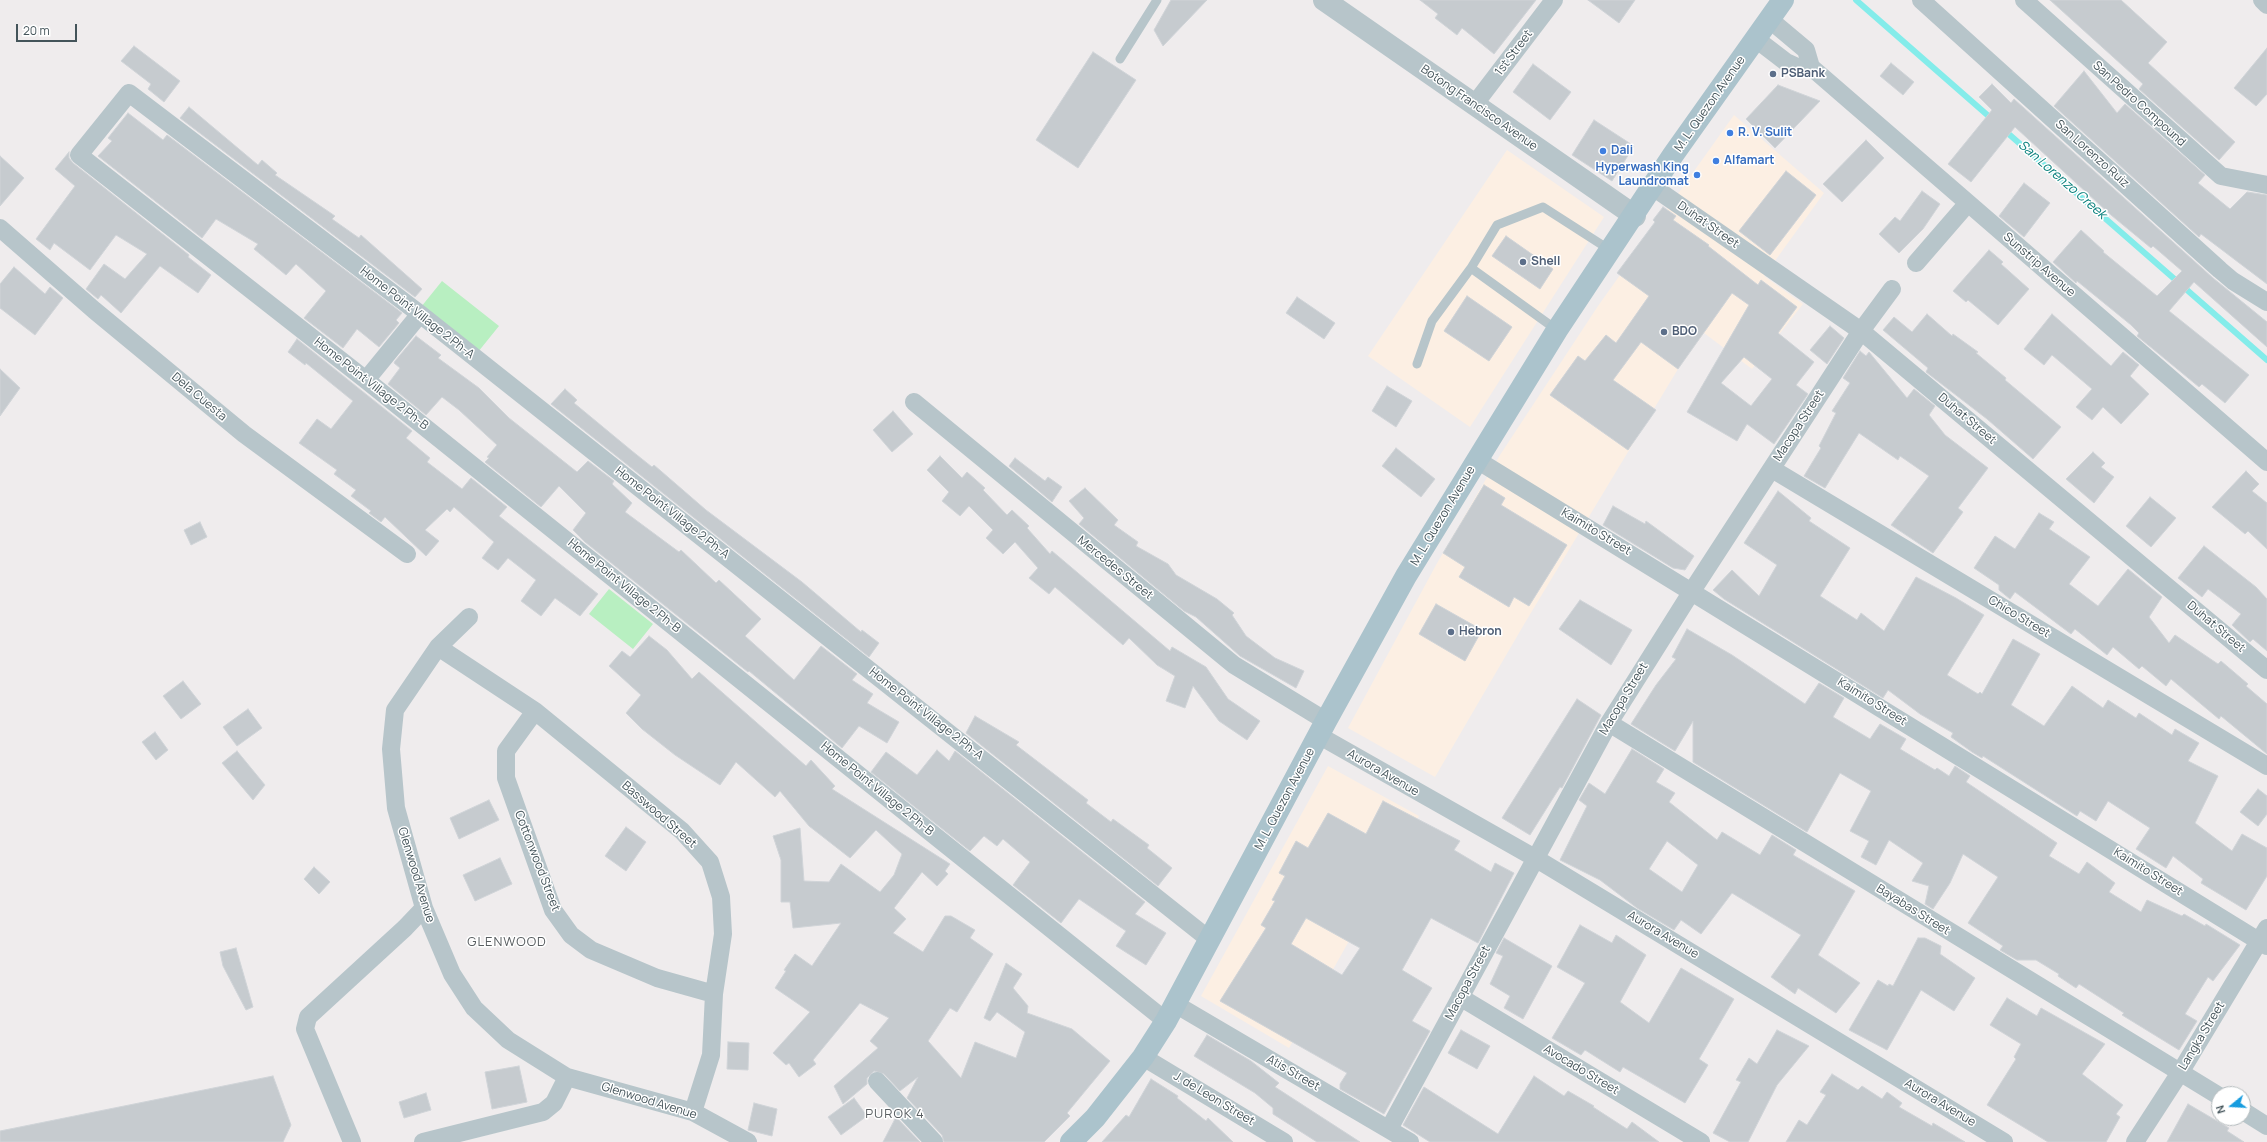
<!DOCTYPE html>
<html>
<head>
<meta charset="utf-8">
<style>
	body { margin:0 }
	#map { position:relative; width:2267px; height:1142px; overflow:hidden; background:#efeced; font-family:Manrope,sans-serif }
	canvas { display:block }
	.north { position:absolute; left:2211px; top:1086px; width:40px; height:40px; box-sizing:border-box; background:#fff; border:1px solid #b4bbbd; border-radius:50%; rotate:252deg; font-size:11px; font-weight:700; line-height:16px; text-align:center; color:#44545a }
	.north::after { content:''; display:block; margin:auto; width:14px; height:18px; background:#169cdf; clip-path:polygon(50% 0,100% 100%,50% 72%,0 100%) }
	.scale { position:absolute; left:16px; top:24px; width:61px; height:18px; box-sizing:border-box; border:2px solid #44545a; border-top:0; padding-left:5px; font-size:12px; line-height:14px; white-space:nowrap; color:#44545a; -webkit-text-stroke:3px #fff; paint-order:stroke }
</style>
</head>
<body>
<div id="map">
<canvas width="2267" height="1142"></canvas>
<div class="north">N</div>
<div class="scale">20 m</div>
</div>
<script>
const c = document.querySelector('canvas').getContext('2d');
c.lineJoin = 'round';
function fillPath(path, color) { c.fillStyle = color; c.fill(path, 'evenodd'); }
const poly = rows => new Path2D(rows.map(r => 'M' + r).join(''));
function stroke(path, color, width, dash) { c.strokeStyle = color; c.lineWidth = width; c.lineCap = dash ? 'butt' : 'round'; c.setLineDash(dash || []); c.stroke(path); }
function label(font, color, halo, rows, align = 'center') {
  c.font = font + ' Manrope,sans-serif'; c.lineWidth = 3; c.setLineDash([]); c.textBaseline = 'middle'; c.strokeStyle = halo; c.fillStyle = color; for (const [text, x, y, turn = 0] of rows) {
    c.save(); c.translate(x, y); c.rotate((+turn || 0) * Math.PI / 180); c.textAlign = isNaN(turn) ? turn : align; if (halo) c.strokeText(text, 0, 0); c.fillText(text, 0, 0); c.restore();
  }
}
const commercial = poly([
	[1734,115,1824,193,1764,276,1803,304,1752,369,1704,333,1678,369,1526,621,1435,777,1348,728,1436,565,1500,455,1598,306],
	[1507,150,1604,217,1470,427,1368,356],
	[1328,766,1419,816,1289,1048,1201,996]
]);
const green = poly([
	[442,281,499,326,478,352,421,307],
	[609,589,653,624,633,649,589,614]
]);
const stream = poly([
	[1856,0,1993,120],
	[2003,129,2267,360]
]);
const building = poly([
	[1171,0,1207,0,1163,46,1154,30,1171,0],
	[1420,0,1536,0,1494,54,1462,28,1457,35,1435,18,1438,14,1420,0],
	[1588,0,1635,0,1619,23,1588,0],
	[2050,0,2121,0,2167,42,2148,63,2235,142,2219,160,2139,89,2143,84,2050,0],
	[134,46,180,81,164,102,148,89,151,84,121,61,134,46],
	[2267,48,2267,94,2256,106,2234,88,2267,48],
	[1093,52,1136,80,1078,168,1036,140,1093,52],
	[1891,63,1914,82,1903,95,1880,76,1891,63],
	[1533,64,1571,92,1550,120,1513,92,1533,64],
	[2084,71,2117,113,2125,104,2205,175,2198,183,2230,209,2247,192,2267,195,2267,284,2201,234,2199,237,2054,106,2084,71],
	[1992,84,2011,103,2014,99,2213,278,2267,322,2267,347,2194,282,2169,311,2249,375,2225,403,2202,384,2199,387,2153,349,2137,336,2139,333,2131,325,2077,281,2076,283,2053,262,2081,230,2104,251,2103,252,2157,296,2182,271,2153,246,2151,248,2111,215,2015,127,1971,182,1948,164,1992,110,1979,97,1992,84],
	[1778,85,1820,101,1775,148,1746,119,1778,85],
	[189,107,258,165,262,160,277,173,275,175,335,216,332,219,359,238,361,235,422,289,415,297,180,118,189,107],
	[128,113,163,140,167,135,402,313,396,320,399,323,379,347,357,329,343,348,304,318,326,291,296,264,286,275,254,249,258,244,216,219,202,238,98,156,112,141,108,138,128,113],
	[1594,120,1634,146,1612,181,1572,155,1594,120],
	[1866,140,1884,158,1842,202,1823,184,1866,140],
	[69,152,69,158,73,163,189,255,188,257,211,275,198,293,160,266,121,313,101,295,98,299,86,289,104,264,125,279,147,254,116,235,90,270,54,243,50,250,36,239,75,186,55,169,69,152],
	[0,156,24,178,0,206,0,156],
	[1786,171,1816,195,1770,255,1739,231,1786,171],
	[2024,183,2050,203,2024,237,1999,216,2024,183],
	[1922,191,1940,204,1923,229,1899,253,1879,234,1895,217,1900,221,1922,191],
	[1663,207,1676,216,1673,220,1709,245,1708,246,1758,285,1761,280,1797,307,1778,333,1814,362,1796,385,1808,394,1774,444,1747,424,1737,441,1687,412,1749,305,1732,293,1678,369,1641,342,1613,380,1656,410,1628,450,1550,395,1578,356,1585,361,1606,335,1616,343,1649,296,1617,273,1655,222,1653,220,1663,207],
	[1744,357,1772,379,1751,406,1721,383,1744,357],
	[1506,236,1553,269,1540,289,1492,256,1506,236],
	[1989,250,2003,262,2001,264,2029,289,1998,325,1968,300,1966,302,1953,291,1989,250],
	[14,267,45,294,50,287,63,298,35,335,0,308,0,284,14,267],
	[1467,296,1512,327,1489,361,1444,331,1467,296],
	[1297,297,1335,323,1324,339,1286,313,1297,297],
	[1927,314,1952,336,1953,334,1978,352,1976,353,2006,378,2005,380,2061,427,2033,459,1987,419,1926,372,1928,368,1883,330,1894,317,1912,332,1927,314],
	[2052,314,2111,366,2123,352,2139,365,2130,376,2149,394,2121,424,2103,407,2092,420,2076,407,2092,389,2052,355,2044,365,2024,349,2052,314],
	[1830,326,1844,338,1827,364,1810,350,1830,326],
	[416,336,441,355,438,358,479,388,509,418,577,472,588,461,614,481,612,484,632,503,625,512,679,552,681,550,716,583,719,580,761,619,745,636,794,680,821,646,857,674,852,680,873,694,867,703,899,722,887,743,859,726,842,748,749,671,748,672,585,542,573,530,586,513,559,486,541,507,485,462,489,458,487,457,497,445,459,410,442,397,426,415,388,384,400,368,394,363,395,361,416,336],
	[297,339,412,431,406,438,430,458,427,462,462,489,471,478,507,507,499,516,598,594,580,616,555,598,541,616,521,601,536,580,508,558,498,570,482,558,494,542,454,507,450,512,447,509,425,530,439,541,426,556,385,517,381,522,369,513,371,511,351,496,356,490,334,474,337,470,299,443,317,419,331,429,353,401,306,363,305,365,288,352,297,339],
	[1860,351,1866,356,1869,352,1907,398,1914,389,1935,406,1929,415,1945,435,1988,468,1958,508,1963,512,1933,553,1891,525,1929,476,1900,456,1898,460,1859,433,1825,488,1804,476,1821,448,1819,446,1836,413,1832,411,1850,383,1843,378,1860,351],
	[0,369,20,388,0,416,0,369],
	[1387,386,1412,401,1396,427,1372,411,1387,386],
	[565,389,577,400,574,403,632,451,652,467,654,465,706,510,802,582,861,632,862,630,879,643,869,657,551,404,565,389],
	[893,411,913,434,892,452,873,430,893,411],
	[1396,448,1435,479,1421,497,1382,466,1396,448],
	[2093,452,2105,463,2101,467,2114,477,2094,503,2066,479,2093,452],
	[940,456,962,478,967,472,985,488,983,490,1007,515,1012,510,1029,526,1027,528,1050,554,1052,551,1170,651,1172,647,1206,667,1228,699,1260,721,1247,740,1219,721,1193,686,1185,708,1166,701,1175,676,1157,665,1129,638,1123,645,1055,587,1049,594,1029,578,1038,568,1015,542,1003,554,986,538,993,530,969,506,960,516,942,501,949,492,927,470,940,456],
	[1015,458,1045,481,1048,477,1062,487,1052,502,1009,466,1015,458],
	[2246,471,2259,484,2252,491,2267,503,2267,549,2248,531,2245,534,2212,507,2246,471],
	[1484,485,1505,498,1501,505,1567,545,1529,606,1514,597,1509,607,1459,577,1465,567,1443,553,1484,485],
	[1085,488,1118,520,1114,525,1138,542,1136,546,1168,564,1176,575,1217,599,1234,613,1232,615,1246,636,1275,658,1304,671,1296,688,1240,656,1196,617,1184,611,1079,524,1084,518,1069,501,1085,488],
	[1778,491,1811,518,1809,521,1850,548,1820,596,1857,620,1861,613,1884,631,1916,577,1956,598,1984,615,1947,675,1978,694,1980,692,1982,694,2013,639,2040,654,2011,705,2044,726,2072,686,2103,708,2108,700,2136,718,2139,713,2172,735,2175,729,2199,743,2188,761,2218,776,2195,823,2232,851,2242,834,2267,848,2267,876,2246,910,2201,883,2203,879,2173,856,2166,868,2136,849,2150,828,2108,801,2096,821,2080,811,2077,816,1983,756,1982,758,1972,752,1951,737,1953,733,1920,714,1888,690,1883,698,1724,599,1713,590,1732,570,1759,596,1777,565,1744,543,1778,491],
	[2150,497,2176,518,2151,547,2126,526,2150,497],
	[1613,506,1645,524,1646,521,1694,556,1685,570,1673,568,1603,525,1613,506],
	[2039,513,2054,522,2049,529,2090,557,2069,584,2098,606,2128,569,2162,597,2149,617,2169,643,2175,635,2218,664,2221,661,2248,684,2246,686,2267,704,2267,754,2221,716,2219,719,2171,679,2166,686,2142,666,2139,669,2113,647,2107,655,2075,629,2071,634,2015,592,2010,599,1999,590,1999,585,1974,568,1995,536,2015,549,2039,513],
	[200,522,207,537,191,545,184,530,200,522],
	[2204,546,2256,587,2267,599,2267,651,2253,639,2250,642,2232,625,2241,614,2208,589,2202,597,2178,578,2204,546],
	[1580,600,1632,630,1611,665,1559,629,1580,600],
	[1436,604,1482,630,1465,661,1419,634,1436,604],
	[1687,629,1732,655,1805,704,1819,683,1844,698,1833,717,1870,739,1880,724,1906,739,1900,749,1935,770,1937,768,1949,776,1955,766,1970,776,1966,782,2057,843,2049,856,2079,874,2087,862,2115,883,2109,892,2141,912,2147,900,2182,916,2184,914,2205,926,2206,924,2240,945,2213,981,2208,977,2185,1014,2197,1021,2179,1050,2122,1015,2124,1013,2079,984,2076,988,2058,976,2059,974,2036,960,2017,960,2000,950,2003,946,1968,923,1998,877,1963,854,1950,883,1933,909,1925,904,1929,886,1912,881,1923,863,1889,840,1876,865,1861,857,1869,841,1850,831,1871,791,1840,773,1807,832,1693,762,1693,721,1675,751,1631,724,1656,685,1676,659,1672,657,1687,629],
	[649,636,667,650,692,679,699,672,806,766,811,760,835,786,832,789,950,864,945,871,948,874,937,886,922,872,894,908,906,919,893,933,923,952,945,916,951,916,975,930,970,938,993,954,957,1012,950,1008,928,1041,961,1078,975,1042,1016,1058,1025,1032,997,1012,990,1021,984,1018,1006,963,1022,974,1013,988,1028,1006,1027,1013,1072,1029,1110,1061,1067,1113,1070,1116,1044,1142,944,1142,942,1135,907,1098,918,1077,900,1091,884,1074,874,1071,867,1078,867,1084,843,1104,834,1086,878,1048,870,1041,889,1018,860,1003,813,1060,816,1064,799,1077,789,1063,786,1065,773,1053,810,1012,775,988,786,971,784,970,795,954,812,966,841,923,793,928,790,902,781,902,781,860,773,836,800,828,804,881,829,882,841,864,880,892,894,875,902,854,876,830,850,858,809,826,780,791,775,797,736,762,720,785,675,755,642,729,626,713,641,695,609,666,622,651,630,657,649,636],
	[183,681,201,704,181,719,163,696,183,681],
	[1577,699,1601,715,1562,788,1560,787,1530,835,1502,818,1577,699],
	[248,709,262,728,237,746,223,727,248,709],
	[975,716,1019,742,1016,745,1088,800,1086,803,1111,822,1113,819,1149,845,1147,848,1172,868,1158,886,966,733,975,716],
	[155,732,168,750,156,760,142,742,155,732],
	[1632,749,1664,769,1656,782,1675,793,1669,802,1717,840,1722,832,1760,855,1772,835,1796,850,1793,855,1855,891,1818,955,1860,983,1836,1013,1798,988,1795,994,1771,977,1801,935,1732,893,1701,934,1681,920,1674,930,1637,908,1600,880,1560,860,1587,806,1579,800,1589,783,1605,794,1632,749],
	[1667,841,1698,865,1682,892,1649,869,1667,841],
	[937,750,949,761,955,751,1145,902,1135,914,1166,933,1146,965,1116,946,1126,931,1079,899,1061,923,1013,885,1030,862,1003,839,997,846,984,836,970,851,871,772,886,752,917,775,937,750],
	[237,751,265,785,253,800,222,763,237,751],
	[2258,789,2267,796,2267,814,2258,826,2240,812,2258,789],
	[489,800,499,820,459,839,450,818,489,800],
	[1383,801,1460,841,1454,850,1491,872,1495,863,1514,873,1478,943,1431,918,1402,970,1432,988,1412,1021,1430,1031,1384,1114,1340,1089,1340,1084,1347,1073,1220,1001,1266,928,1261,925,1275,901,1272,900,1285,876,1279,873,1296,841,1308,848,1328,813,1366,834,1383,801],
	[1306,918,1360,948,1342,975,1291,944,1306,918],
	[626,827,646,842,626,871,605,856,626,827],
	[500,858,512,884,475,901,463,875,500,858],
	[314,867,330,882,319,894,304,879,314,867],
	[1580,925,1612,943,1616,935,1646,955,1620,1002,1649,1023,1681,968,1734,999,1699,1059,1708,1065,1685,1103,1623,1067,1620,1072,1585,1050,1581,1055,1552,1038,1585,983,1557,967,1580,925],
	[1504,938,1552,966,1523,1019,1504,1008,1510,996,1490,984,1503,956,1496,953,1504,938],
	[1918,938,1925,938,1941,946,1940,954,1975,978,1954,1011,1921,990,1887,1050,1849,1030,1878,980,1888,986,1889,984,1893,986,1918,938],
	[236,948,253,1007,246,1010,223,966,220,952,236,948],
	[2007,998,2037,1016,2041,1008,2105,1044,2082,1074,2123,1105,2116,1114,2120,1117,2106,1142,2048,1142,1987,1105,2016,1059,2014,1057,2021,1044,1990,1025,2007,998],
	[1461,1030,1490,1046,1477,1069,1448,1053,1461,1030],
	[1777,1030,1809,1046,1777,1085,1748,1142,1730,1142,1713,1133,1741,1082,1736,1080,1749,1058,1757,1064,1777,1030],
	[1207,1035,1251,1061,1279,1083,1275,1087,1360,1142,1317,1142,1273,1114,1273,1108,1255,1093,1194,1056,1207,1035],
	[728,1042,749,1043,748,1070,727,1069,728,1042],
	[519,1066,527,1102,492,1109,485,1072,519,1066],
	[1832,1074,1858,1090,1862,1086,1882,1099,1887,1092,1902,1103,1899,1107,1932,1126,1933,1123,1965,1142,1786,1142,1799,1120,1807,1125,1826,1095,1820,1092,1832,1074],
	[273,1076,291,1125,283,1142,0,1142,0,1131,273,1076],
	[1534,1076,1564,1096,1568,1091,1594,1106,1593,1107,1627,1129,1632,1122,1659,1142,1430,1142,1403,1125,1424,1087,1498,1134,1534,1076],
	[1151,1079,1178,1096,1177,1098,1206,1121,1208,1118,1233,1142,1102,1142,1126,1115,1129,1117,1151,1079],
	[426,1093,431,1110,404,1118,399,1102,426,1093],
	[854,1098,867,1116,841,1135,828,1117,854,1098],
	[754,1103,777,1109,772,1136,748,1130,754,1103],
	[2188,1104,2229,1128,2227,1131,2244,1142,2167,1142,2188,1104],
	[896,1117,920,1142,883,1142,896,1117]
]);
const service = poly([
	[1120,59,1157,0],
	[1557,330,1471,268,1497,225,1543,207,1610,250],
	[1417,364,1432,321,1471,268]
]);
const minor = poly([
	[1921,0,2220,270,2233,281,2267,302],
	[2024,0,2221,176,2267,185],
	[2262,0,2267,5],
	[1769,19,1806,50,1811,67],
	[1756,39,1786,62,1797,67,1811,67],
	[1811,67,2267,462],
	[1474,105,1554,0],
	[1653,187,1861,331,2267,670],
	[0,228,94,310,244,434,407,554],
	[1916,263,1968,203],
	[366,380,420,314],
	[914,402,1234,665,1326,721],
	[1477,460,2267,946],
	[1772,469,2267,766],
	[469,617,438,647,395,710,391,749,396,808,424,908,452,974,474,1008,508,1040,567,1077,693,1112,748,1142],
	[438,647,535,711,682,831,710,862,721,897,723,934,714,994,711,1055,693,1112],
	[535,711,506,751,506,778,553,910,571,935,591,950,657,978,714,994],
	[1609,723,2219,1096],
	[1318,735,1535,858,2004,1142],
	[1460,997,1701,1142],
	[1175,1004,1410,1142],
	[1166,1021,366,380,79,155,129,93,420,314,1210,940],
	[1143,1057,1284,1142],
	[877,1081,934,1142],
	[2243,1111,2267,1126],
	[1389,1129,1609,723,1692,591,1861,331,1892,289],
	[352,1142,305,1029,308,1017,405,928,424,908],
	[423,1142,543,1112,554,1103,567,1077],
	[2135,1142,2181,1071,2267,928]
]);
const tertiary = poly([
	[1324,0,1635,216]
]);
const primary = poly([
	[1071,1142,1095,1118,1143,1057,1166,1021,1326,721,1406,576,1557,330,1673,155,1783,0]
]);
const markers = [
	[1773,74,4,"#5c6f8a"],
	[1730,133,4,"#3f7fe0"],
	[1603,151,4,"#3f7fe0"],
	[1716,161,4,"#3f7fe0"],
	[1697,175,4,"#3f7fe0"],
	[1523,262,4,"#5c6f8a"],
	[1664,332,4,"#5c6f8a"],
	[1451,632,4,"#5c6f8a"]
];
const streetNames = [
	["1st Street",1514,53,-53],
	["M. L. Quezon Avenue",1710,104,-55],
	["San Pedro Compound",2139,104,42],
	["Botong Francisco Avenue",1479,108,35],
	["San Lorenzo Ruiz",2092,154,42],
	["Duhat Street",1708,225,35],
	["Sunstrip Avenue",2039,265,41],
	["Home Point Village 2 Ph-A",417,313,38],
	["Home Point Village 2 Ph-B",371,384,38],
	["Dela Cuesta",199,397,40],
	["Duhat Street",1967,419,40],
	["Macopa Street",1799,426,-57],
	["Home Point Village 2 Ph-A",672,513,38],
	["M. L. Quezon Avenue",1443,516,-59],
	["Kaimito Street",1596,532,31],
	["Mercedes Street",1115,568,39],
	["Home Point Village 2 Ph-B",624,586,39],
	["Chico Street",2019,617,31],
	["Duhat Street",2216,627,40],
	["Macopa Street",1624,699,-59],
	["Kaimito Street",1872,702,32],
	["Home Point Village 2 Ph-A",926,714,38],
	["Aurora Avenue",1383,773,30],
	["Home Point Village 2 Ph-B",877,789,39],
	["M. L. Quezon Avenue",1285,799,-62],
	["Basswood Street",659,815,41],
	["Cottonwood Street",537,861,69],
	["Kaimito Street",2148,872,32],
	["Glenwood Avenue",416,875,73],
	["Bayabas Street",1913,910,32],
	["Aurora Avenue",1663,935,31],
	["Macopa Street",1468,983,-62],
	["Langka Street",2202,1036,-59],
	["Avocado Street",1581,1070,31],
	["Atis Street",1293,1073,30],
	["J. de Leon Street",1214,1099,31],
	["Glenwood Avenue",649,1101,17],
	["Aurora Avenue",1940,1103,31]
];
const serviceNames = [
	["PSBank",1781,74],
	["Shell",1531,262],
	["BDO",1672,332],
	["Hebron",1459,632]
];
const shopNames = [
	["R. V. Sulit",1738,133],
	["Dali",1611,151],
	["Alfamart",1724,161],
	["Hyperwash King",1689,168,"right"],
	["Laundromat",1689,182,"right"]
];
const waterNames = [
	["San Lorenzo Creek",2062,180,41]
];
const neighbourhoodNames = [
	["GLENWOOD",507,942],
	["PUROK 4",895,1114]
];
fillPath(commercial, '#fcefe3');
fillPath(green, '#b8efc1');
stroke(stream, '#84ecea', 6);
fillPath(building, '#c6cbcf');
stroke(building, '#d0d4d8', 1);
stroke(service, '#b7c5ca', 9);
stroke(minor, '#b7c5ca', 18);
stroke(tertiary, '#b7c5ca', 22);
stroke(primary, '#abc3cc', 22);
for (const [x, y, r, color] of markers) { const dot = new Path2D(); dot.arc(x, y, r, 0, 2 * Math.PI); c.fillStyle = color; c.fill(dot); stroke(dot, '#fff', 1.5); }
label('12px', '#44545a', '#fff', streetNames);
label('bold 12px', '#4e5e75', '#fff', serviceNames, 'left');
label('bold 12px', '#366cbe', '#fff', shopNames, 'left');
label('italic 13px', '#0c827e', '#fff', waterNames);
c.letterSpacing = '1px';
label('13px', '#595e61', '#fff', neighbourhoodNames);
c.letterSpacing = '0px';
</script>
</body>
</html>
